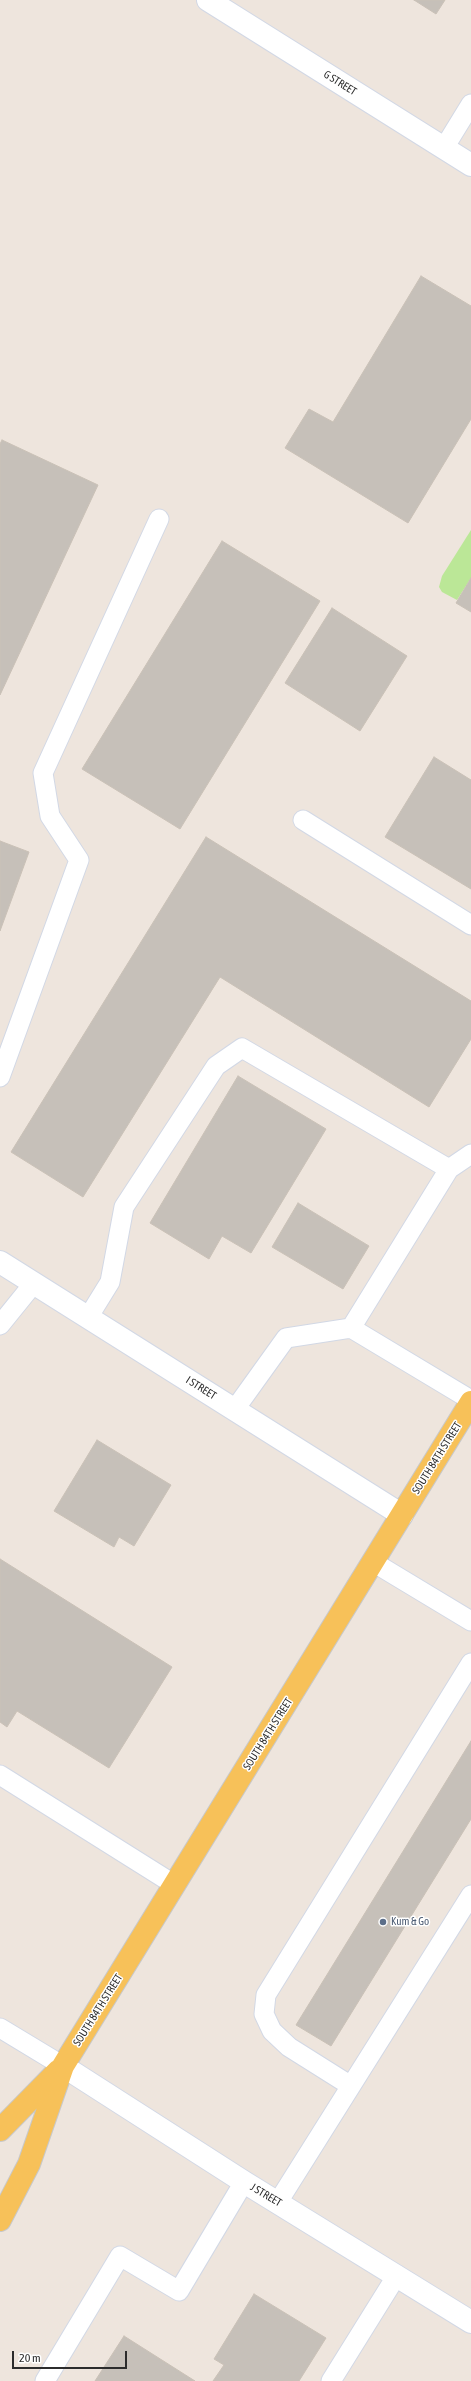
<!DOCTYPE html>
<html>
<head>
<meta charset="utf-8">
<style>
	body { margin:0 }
	#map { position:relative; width:471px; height:2381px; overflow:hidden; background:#eee5dd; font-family:"Asap Condensed",sans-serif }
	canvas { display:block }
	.scale { position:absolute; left:12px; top:2351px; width:115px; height:18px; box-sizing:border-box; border:2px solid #2c2c2c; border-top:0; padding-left:5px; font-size:12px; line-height:14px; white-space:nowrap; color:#2c2c2c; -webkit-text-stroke:3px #fff; paint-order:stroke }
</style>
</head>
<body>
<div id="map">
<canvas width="471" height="2381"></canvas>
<div class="scale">20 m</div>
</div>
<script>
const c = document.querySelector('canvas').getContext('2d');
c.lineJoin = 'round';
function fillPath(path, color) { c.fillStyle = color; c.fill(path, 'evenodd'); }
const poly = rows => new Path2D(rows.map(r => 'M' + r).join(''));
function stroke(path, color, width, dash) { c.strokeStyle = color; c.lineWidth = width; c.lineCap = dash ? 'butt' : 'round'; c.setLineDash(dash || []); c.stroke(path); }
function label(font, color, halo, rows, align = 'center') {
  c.font = font + ' "Asap Condensed",sans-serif'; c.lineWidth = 3; c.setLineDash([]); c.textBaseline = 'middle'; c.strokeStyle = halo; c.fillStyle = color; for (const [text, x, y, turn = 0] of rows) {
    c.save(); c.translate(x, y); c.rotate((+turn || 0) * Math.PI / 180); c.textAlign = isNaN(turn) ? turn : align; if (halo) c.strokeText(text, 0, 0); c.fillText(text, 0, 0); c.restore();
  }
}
const green = poly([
	[471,530,471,578,457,600,442,592,439,587,442,576]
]);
const building = poly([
	[414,0,445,0,436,14,414,0],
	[421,276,471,306,471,419,408,523,285,448,309,409,333,422,421,276],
	[2,440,98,485,0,695,0,444,2,440],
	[222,541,320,601,180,829,82,769,222,541],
	[471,578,471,612,456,603,471,578],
	[332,608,407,656,360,731,285,683,332,608],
	[434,757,471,780,471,889,385,837,434,757],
	[206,837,471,1001,471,1039,429,1107,220,977,83,1197,11,1152,206,837],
	[0,841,29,852,0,931,0,841],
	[238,1076,326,1129,251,1253,222,1236,209,1259,150,1223,238,1076],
	[298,1203,369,1246,343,1289,272,1247,298,1203],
	[97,1440,171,1485,134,1546,119,1537,114,1547,54,1511,97,1440],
	[0,1559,172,1667,109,1768,17,1711,7,1727,0,1722,0,1559],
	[471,1741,471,1819,331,2046,296,2025,471,1741],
	[254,2294,326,2338,299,2381,213,2381,224,2365,214,2359,254,2294],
	[124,2336,195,2381,95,2381,124,2336]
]);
const service = poly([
	[444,148,471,104],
	[303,820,471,925],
	[0,1077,79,860,50,816,43,773,159,519],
	[471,1154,449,1169,351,1328,471,1400],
	[89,1316,110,1282,124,1207,216,1066,242,1048,449,1169],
	[0,1325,34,1283],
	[235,1409,286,1338,351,1328],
	[373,1562,471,1621],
	[0,1775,175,1885],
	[0,2028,63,2066],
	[351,2086,289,2047,272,2031,264,2014,266,1995,471,1663],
	[278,2202,471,1895],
	[45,2381,120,2256,179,2291,244,2182],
	[331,2381,397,2275]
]);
const minor = poly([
	[208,0,471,165],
	[0,1262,402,1515],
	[63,2066,244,2182,471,2322]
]);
const primary = poly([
	[0,2130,58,2071],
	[0,2220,29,2164,63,2066,471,1402]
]);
const markers = [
	[383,1922,4,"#5c6f8a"]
];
const streetNames = [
	["G STREET",340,83,32],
	["I STREET",201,1388,32],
	["SOUTH 84TH STREET",437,1458,-58],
	["SOUTH 84TH STREET",268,1734,-58],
	["SOUTH 84TH STREET",98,2010,-58],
	["J STREET",266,2195,31]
];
const serviceNames = [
	["Kum & Go",391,1922]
];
fillPath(green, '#bbe797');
fillPath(building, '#c6c0b9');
stroke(building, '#cac1b7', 1);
stroke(service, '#d2d8e5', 21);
stroke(minor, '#d2d8e5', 24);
stroke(primary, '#c8c8c8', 24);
stroke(service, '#fff', 19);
stroke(minor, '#fff', 22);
stroke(primary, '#f7c159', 22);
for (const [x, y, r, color] of markers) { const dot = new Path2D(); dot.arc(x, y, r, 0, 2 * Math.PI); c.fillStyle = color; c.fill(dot); stroke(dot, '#fff', 1.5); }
label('11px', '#2c2c2c', '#fff', streetNames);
label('11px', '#4e5e75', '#fff', serviceNames, 'left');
</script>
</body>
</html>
